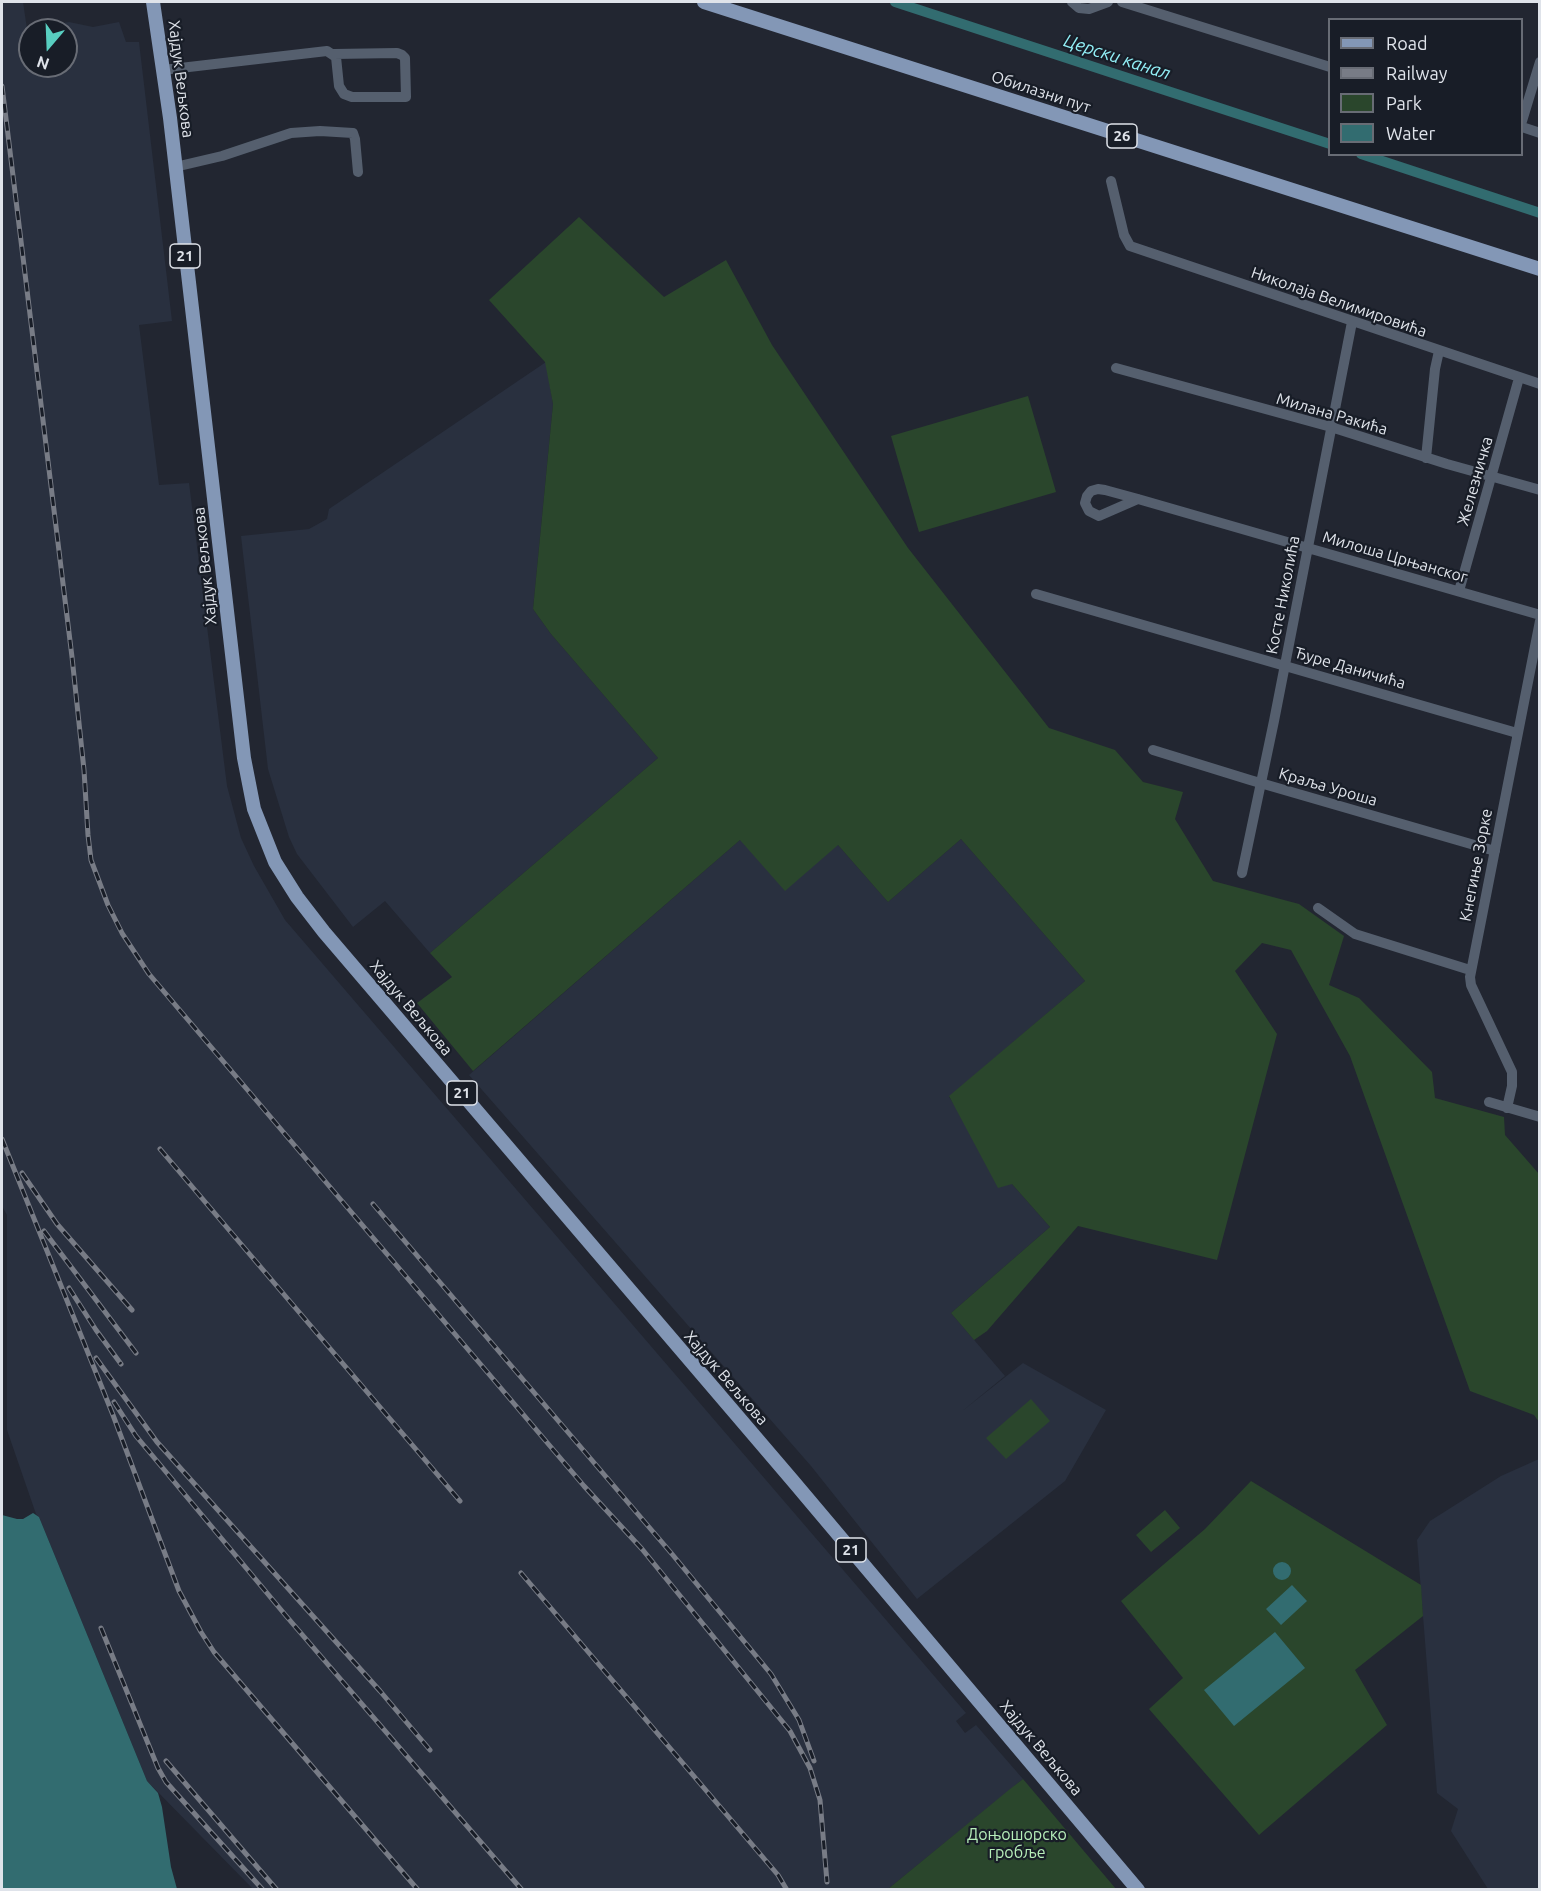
<!DOCTYPE html>
<html>
<head>
<meta charset="utf-8">
<style>
	body { margin:0 }
	#map { position:relative; width:1541px; height:1891px; overflow:hidden; background:#222631; font-family:Ubuntu,sans-serif }
	canvas { display:block }
	.frame { position:absolute; inset:0; border:3px solid #dfe3ea; pointer-events:none }
	.legend { position:absolute; left:1328px; top:18px; width:195px; height:138px; box-sizing:border-box; background:#181d27; border:2px solid #686c75; margin:0; padding:8px 10px; list-style:none; font-size:18px; color:#dfe3ea }
	.legend li { display:flex; align-items:center; gap:12px; height:30px }
	.legend b { width:30px; border:2px solid #686c75 }
	.north { position:absolute; left:18px; top:18px; width:60px; height:60px; box-sizing:border-box; background:#181d27; border:2px solid #686c75; border-radius:50%; rotate:199deg; font-size:16px; font-weight:700; line-height:24px; text-align:center; color:#dfe3ea }
	.north::after { content:''; display:block; margin:auto; width:21px; height:27px; background:#58cec0; clip-path:polygon(50% 0,100% 100%,50% 72%,0 100%) }
</style>
</head>
<body>
<div id="map">
<canvas width="1541" height="1891"></canvas>
<div class="frame"></div>
<ul class="legend">
<li><b style="height:8px;background:#8397b6"></b>Road</li>
<li><b style="height:8px;background:#787c86"></b>Railway</li>
<li><b style="height:16px;background:#2a462c"></b>Park</li>
<li><b style="height:16px;background:#326c70"></b>Water</li>
</ul>
<div class="north">N</div>
</div>
<script>
const c = document.querySelector('canvas').getContext('2d');
c.lineJoin = 'round';
function fillPath(path, color) { c.fillStyle = color; c.fill(path, 'evenodd'); }
const poly = rows => new Path2D(rows.map(r => 'M' + r).join(''));
function stroke(path, color, width, dash) { c.strokeStyle = color; c.lineWidth = width; c.lineCap = dash ? 'butt' : 'round'; c.setLineDash(dash || []); c.stroke(path); }
function label(font, color, halo, rows, align = 'center') {
  c.font = font + ' Ubuntu,sans-serif'; c.lineWidth = 4.5; c.setLineDash([]); c.textBaseline = 'middle'; c.strokeStyle = halo; c.fillStyle = color; for (const [text, x, y, turn = 0] of rows) {
    c.save(); c.translate(x, y); c.rotate((+turn || 0) * Math.PI / 180); c.textAlign = isNaN(turn) ? turn : align; if (halo) c.strokeText(text, 0, 0); c.fillText(text, 0, 0); c.restore();
  }
}
const built = poly([
	[2,2,23,2,27,29,69,22,93,27,119,22,126,42,139,42,172,321,139,325,159,485,189,483,227,786,241,838,254,866,285,920,966,1713,956,1721,965,1733,976,1725,1023,1779,888,1889,253,1889,147,1781,39,1517,36,1514,7,1430,7,1215,2,1206],
	[30,30,66,30,66,66,30,66],
	[546,362,553,404,533,609,551,634,658,758,430,953,385,901,353,927,297,854,289,837,268,769,241,536,309,529,327,519,329,509],
	[961,839,1085,981,949,1097,1012,1184,1050,1227,951,1313,1005,1376,961,1412,1023,1363,1106,1410,1065,1481,917,1599,811,1466,469,1075,740,840,838,845,888,902],
	[1539,1459,1539,1889,1488,1889,1451,1831,1458,1809,1437,1793,1417,1540,1430,1521,1501,1476]
]);
const green = poly([
	[579,217,664,297,726,260,772,345,908,548,1049,728,1115,750,1143,782,1183,792,1175,819,1213,881,1299,904,1344,936,1329,985,1359,998,1432,1072,1435,1098,1504,1117,1505,1135,1539,1174,1539,1422,1534,1415,1470,1391,1350,1056,1291,950,1262,943,1235,971,1277,1034,1217,1260,1078,1226,987,1331,974,1340,951,1313,1050,1227,1012,1184,998,1188,949,1096,1085,981,961,839,888,902,838,845,785,891,740,840,473,1071,417,1003,452,977,430,953,658,758,551,634,533,609,553,404,545,362,489,300],
	[1028,396,1056,492,919,532,891,436],
	[1031,1399,1050,1421,1006,1459,986,1438],
	[1251,1481,1421,1585,1423,1616,1355,1670,1387,1725,1259,1835,1149,1709,1183,1678,1121,1601,1205,1529],
	[1165,1510,1180,1528,1151,1552,1136,1535],
	[1023,1779,1116,1889,888,1889,1010,1789]
]);
const water = poly([
	[33,1513,39,1517,147,1781,158,1793,162,1807,171,1867,177,1889,2,1889,2,1515,17,1519,23,1519],
	'1273 1571a9 9 0 1 1 18 0a9 9 0 1 1-18 0Z',
	[1292,1585,1307,1601,1281,1625,1266,1609],
	[1275,1632,1305,1668,1234,1726,1204,1690]
]);
const canal = poly([
	[895,2,1330,144],
	[1361,154,1540,213]
]);
const minor = poly([
	[1072,2,1079,8,1089,9,1108,2],
	[1122,2,1330,67],
	[163,70,327,51,336,57,339,86,344,94,352,97,406,97,405,58,402,55,397,53,334,54],
	[1522,121,1540,62],
	[1522,127,1540,133],
	[175,167,222,156,291,133,320,131,353,133,355,139,358,172],
	[1111,181,1124,235,1130,246,1540,384],
	[1116,368,1331,427,1447,464,1540,490],
	[1426,458,1435,369,1439,351],
	[1138,499,1099,516,1089,511,1085,503,1087,496,1091,491,1098,489,1105,490,1138,499,1540,615],
	[1459,591,1519,378],
	[1036,594,1517,733],
	[1153,750,1250,780,1495,851],
	[1242,873,1274,721,1352,322],
	[1318,908,1355,934,1470,970],
	[1489,1102,1540,1117],
	[1507,1108,1512,1086,1512,1072,1471,985,1470,977,1540,621]
]);
const major = poly([
	[153,2,170,118,244,758,254,809,275,862,297,897,324,932,793,1481,1138,1890],
	[704,2,1540,269]
]);
const rail = poly([
	[2,86,72,657,84,770,88,835,91,860,108,905,122,933,149,974,584,1486,642,1549,790,1731,810,1768,820,1800,827,1882],
	[2,1139,113,1415,179,1591,201,1632,214,1652,418,1890],
	[160,1149,460,1501],
	[22,1173,57,1224,132,1310],
	[373,1204,672,1554,771,1674,799,1720,814,1761],
	[44,1231,136,1353],
	[69,1288,96,1330,121,1364],
	[96,1358,157,1442,380,1691,430,1750],
	[114,1402,136,1436,287,1617,522,1890],
	[521,1573,778,1875,787,1890],
	[101,1628,158,1768,166,1782,263,1890],
	[166,1761,277,1890]
]);
const shields = [
	[1122,136,30],
	[185,256,30],
	[462,1093,30],
	[851,1550,30]
];
const shieldNames = [
	["26",1122,136],
	["21",185,256],
	["21",462,1093],
	["21",851,1550]
];
const streetNames = [
	["Хајдук Вељкова",181,79,83],
	["Обилазни пут",1041,92,18],
	["Николаја Велимировића",1339,302,19],
	["Милана Ракића",1332,414,16],
	["Железничка",1475,481,-74],
	["Милоша Црњанског",1395,557,16],
	["Хајдук Вељкова",205,566,-96],
	["Косте Николића",1283,595,-79],
	["Ђуре Даничића",1350,668,16],
	["Краља Уроша",1328,787,16],
	["Кнегиње Зорке",1476,865,-79],
	["Хајдук Вељкова",411,1008,50],
	["Хајдук Вељкова",726,1378,49],
	["Хајдук Вељкова",1041,1748,50]
];
const parkNames = [
	["Доњошорско",1017,1835],
	["гробље",1017,1853]
];
const waterNames = [
	["Церски канал",1117,57,18]
];
fillPath(built, '#29303f');
fillPath(green, '#2a462c');
fillPath(water, '#326c70');
stroke(canal, '#326c70', 10);
stroke(minor, '#555f6e', 10);
stroke(major, '#8397b6', 14);
stroke(rail, '#787c86', 5);
stroke(rail, '#181d27', 3, [9]);
for (const [x, y, w] of shields) { const box = new Path2D(); box.roundRect(x - w / 2, y - 12, w, 24, 4.5); c.fillStyle = '#181d27'; c.fill(box); stroke(box, '#dfe3ea', 1.5); }
label('bold 15px', '#dfe3ea', null, shieldNames);
label('16px', '#dfe3ea', '#181d27', streetNames);
label('16px', '#b6edb9', '#181d27', parkNames);
label('italic 18px', '#93f1f8', '#181d27', waterNames);
</script>
</body>
</html>
